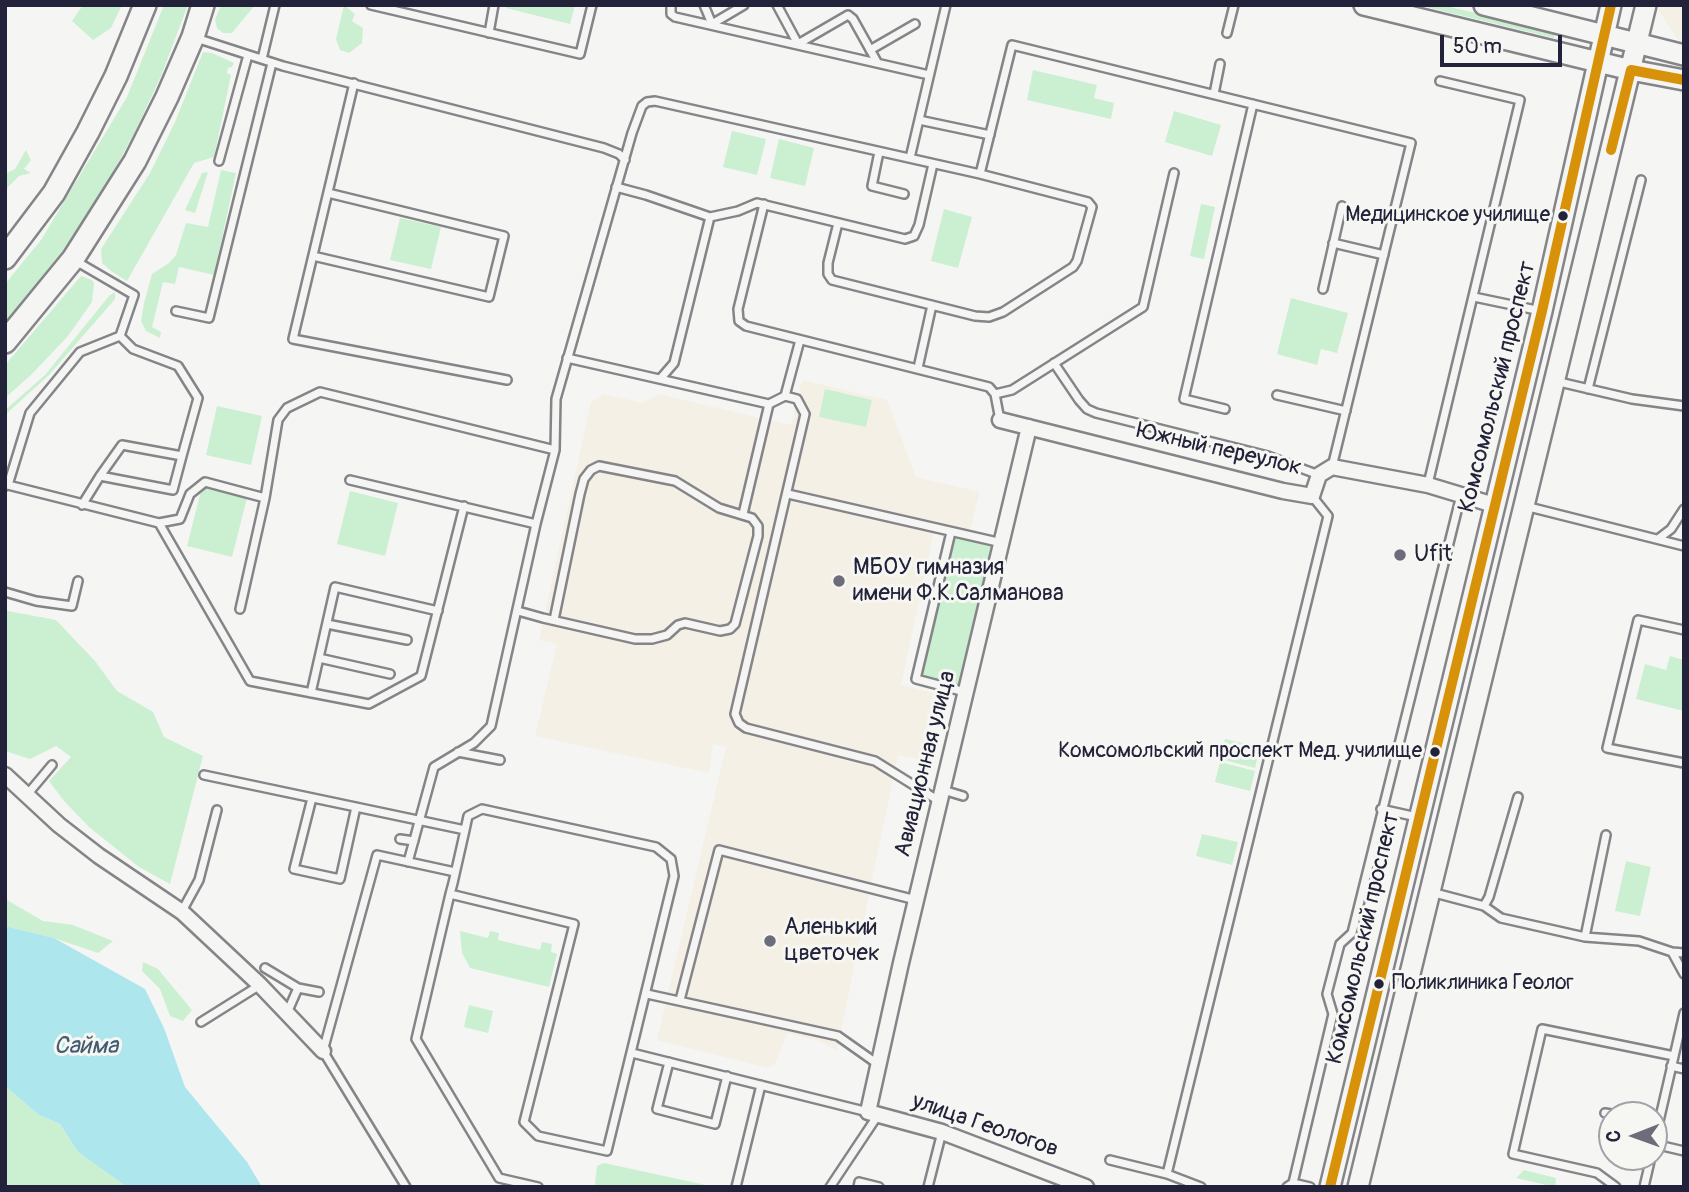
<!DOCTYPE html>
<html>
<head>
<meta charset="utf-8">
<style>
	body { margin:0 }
	#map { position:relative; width:1689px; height:1192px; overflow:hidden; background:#f5f5f3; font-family:Pangolin,sans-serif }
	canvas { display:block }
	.frame { position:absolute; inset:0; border:7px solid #22223b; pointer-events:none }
	.north { position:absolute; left:1598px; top:1101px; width:70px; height:70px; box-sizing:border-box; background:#f6f6f2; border:2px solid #a1a1a9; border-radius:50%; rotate:269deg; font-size:19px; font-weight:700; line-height:28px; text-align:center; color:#22223b }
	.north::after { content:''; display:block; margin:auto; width:24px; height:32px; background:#6c6c7b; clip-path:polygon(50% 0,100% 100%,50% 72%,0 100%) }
	.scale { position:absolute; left:1440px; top:35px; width:122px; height:32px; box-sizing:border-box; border:4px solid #22223b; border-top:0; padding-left:9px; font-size:21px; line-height:24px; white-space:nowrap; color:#22223b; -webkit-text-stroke:5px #f6f6f2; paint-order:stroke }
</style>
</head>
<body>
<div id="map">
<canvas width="1689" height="1192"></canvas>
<div class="frame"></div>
<div class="north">С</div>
<div class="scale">50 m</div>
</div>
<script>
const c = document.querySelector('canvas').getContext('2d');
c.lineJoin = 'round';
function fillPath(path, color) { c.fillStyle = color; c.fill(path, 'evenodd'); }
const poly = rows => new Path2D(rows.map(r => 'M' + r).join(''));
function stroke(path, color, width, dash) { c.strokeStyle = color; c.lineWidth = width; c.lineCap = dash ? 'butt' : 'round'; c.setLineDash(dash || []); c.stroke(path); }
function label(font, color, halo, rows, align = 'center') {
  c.font = font + ' Pangolin,sans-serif'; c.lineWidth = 6; c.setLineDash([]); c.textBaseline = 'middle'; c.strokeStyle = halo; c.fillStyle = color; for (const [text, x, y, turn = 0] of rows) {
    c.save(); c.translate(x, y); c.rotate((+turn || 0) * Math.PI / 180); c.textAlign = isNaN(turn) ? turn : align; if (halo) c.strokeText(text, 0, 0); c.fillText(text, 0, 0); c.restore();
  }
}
const built = poly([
	[1660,5,1684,5,1684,42,1678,40,1659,11],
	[802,380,887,400,916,477,980,492,970,530,936,523,901,685,934,693,933,696,919,759,898,755,837,1050,819,1041,787,1033,776,1063,768,1068,657,1040,726,747,713,744,709,773,535,736,557,644,539,640,591,402,604,394,643,403,658,394,791,425]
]);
const green = poly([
	[83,5,122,5,111,28,93,40,72,21],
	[164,5,188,5,161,76,134,134,108,181,62,252,5,324,5,284,41,240,127,97],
	[221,5,255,5,232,33,223,33,217,28,215,20],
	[344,5,355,14,352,21,363,28,362,43,349,53,340,50,336,39],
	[507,5,575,5,570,24,506,8],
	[1418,5,1442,5,1555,32,1554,38],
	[203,52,212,53,234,63,232,67,228,68,227,73,231,75,214,157,194,163,127,281,111,271,102,263,101,249,150,173,175,122],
	[1033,70,1097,85,1094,98,1114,103,1111,119,1027,100],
	[1174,111,1221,125,1212,156,1165,142],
	[732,131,766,139,757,175,723,167],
	[779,139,814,148,805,186,770,178],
	[26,150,31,160,24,169,31,173,19,176,5,190,5,174,15,169],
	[221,170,236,173,214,275,179,267,175,284,163,282,152,327,161,332,160,338,146,331,141,321,144,303,152,274,169,263,176,255,186,223,208,227],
	[208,172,195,213,185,210,202,173],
	[1201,204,1215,207,1204,259,1190,256],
	[944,209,972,217,958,268,931,261],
	[400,218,441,227,431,269,390,260],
	[81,276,92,280,94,283,92,302,68,336,32,374,5,398,5,365],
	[115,292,115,299,49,375,5,415,5,410,45,375,109,296],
	[1291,298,1348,313,1337,353,1321,349,1317,365,1277,354],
	[825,389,872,400,866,427,819,417],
	[217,406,262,416,251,465,206,455],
	[202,487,247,498,232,557,187,546],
	[350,491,398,503,385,556,337,544],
	[951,532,994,542,957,690,916,679],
	[5,608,8,611,56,620,95,661,117,691,153,712,164,737,203,756,170,884,139,867,89,827,64,801,49,781,71,757,56,746,30,759,5,751],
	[1670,656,1684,660,1684,711,1636,699,1645,664,1666,670],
	[1225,739,1260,747,1255,768,1220,759],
	[1220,762,1255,771,1250,791,1215,782],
	[1202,834,1238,842,1232,865,1196,856],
	[1626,861,1651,867,1640,916,1615,911],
	[5,899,43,921,73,925,113,941,98,953,54,938,5,926],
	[460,931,488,938,490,931,499,933,498,940,540,950,542,942,552,944,551,952,557,954,549,987,470,968,462,953],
	[143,962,158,969,192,1010,183,1021,170,1016,160,989,142,971],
	[469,1005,493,1011,488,1033,464,1027],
	[5,1086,39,1115,60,1124,78,1152,127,1187,5,1187],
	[604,1163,715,1187,597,1187,595,1184,597,1166],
	[1524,1170,1556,1178,1555,1187,1516,1178]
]);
const water = poly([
	[5,926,54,938,145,989,164,1028,185,1087,247,1162,262,1187,127,1187,78,1152,60,1124,39,1115,5,1086]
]);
const lane = poly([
	[371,5,580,54,592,5],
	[671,5,671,14,675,17,929,75],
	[704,5,712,24,744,5],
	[777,5,798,44,848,15,853,19,877,62],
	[489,33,494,5],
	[1227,33,1234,5],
	[196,38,283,66,604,148,619,154,625,160],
	[870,50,915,24],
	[262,59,275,5],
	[354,83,293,339,507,380],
	[1214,94,1220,64],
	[919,120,990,135],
	[879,152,872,186,904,194],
	[910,158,946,5],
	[219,161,248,55],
	[980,174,1012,45,1411,143,1332,467],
	[616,187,646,195,710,217,674,363,661,378],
	[764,204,738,309,739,321,746,326,989,387,995,394,1000,420],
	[710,217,738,211,757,203,905,239,914,236,919,225,933,164],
	[1333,243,1384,255],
	[313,256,489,297,504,236,328,193],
	[1323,289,1342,206],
	[1474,297,1541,311],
	[176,311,209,318,272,63],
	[120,336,133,349,178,366,198,398,182,456],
	[567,358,769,404,785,396,800,340],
	[1054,363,1079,400,1087,409,1096,413,1268,456,1319,475],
	[918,368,932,305],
	[1555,381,1632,399,1684,406],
	[1588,389,1641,180],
	[995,394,1012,390,1143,307,1174,173],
	[1277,395,1346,411],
	[785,396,797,399,805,414,735,714,739,723,746,728,875,761,939,801],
	[1225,409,1184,399,1253,104],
	[350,480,536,524,491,726,474,743,434,767,408,862],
	[1428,484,1520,100,1440,81],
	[8,485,30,413,80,352,120,336,134,295,74,260],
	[5,486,8,485,159,523,250,681,369,704,421,676,464,506],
	[788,494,1002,543],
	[82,505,100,476,122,445,182,456,173,490,100,476],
	[1525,506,1684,546],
	[743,514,769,404],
	[159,523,180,519,190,494,205,482,265,498],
	[536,524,555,450,556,399,632,133,642,106,647,102,655,101,980,174,1088,202,1092,207,1077,261,1073,267,1003,312,989,317,975,316,832,280,828,274,828,263,838,223],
	[951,532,916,679,965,692],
	[1658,539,1671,529,1684,509],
	[5,592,36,601,72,606,78,581],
	[240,609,265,498,278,420,287,408,320,392,555,450],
	[518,611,543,618,635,639,652,639,667,635,678,625,685,623,720,631,730,629,735,624,758,536,758,526,752,518,719,508,675,481,599,466,591,470,584,479,580,494,554,620],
	[327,624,407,640],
	[1684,630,1638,620,1607,748,1684,763],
	[319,658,390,674],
	[311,693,335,587,438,611],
	[458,752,500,760],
	[204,775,465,830],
	[943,790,963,796],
	[26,796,52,765],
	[312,798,294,869,340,879,356,807],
	[1381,809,1417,817],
	[400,839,414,841],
	[1431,892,1484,906,1501,918,1585,937,1639,941,1672,952,1684,974],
	[450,894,574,924,524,1122,538,1136,607,1151,674,876,671,859,656,847,482,809,468,816,465,830,453,883,450,894,416,1039,499,1178,538,1187],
	[1484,906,1489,897,1518,797],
	[182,911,199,880,217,810],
	[1585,937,1606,835],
	[1672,952,1684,953],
	[265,968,298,988,319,992],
	[647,994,838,1036,879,1065],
	[680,1000,719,850,916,900],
	[287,1013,298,988],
	[201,1022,260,985],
	[632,1053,868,1112],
	[669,1062,657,1109,715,1124,727,1076],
	[1671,1066,1684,1069],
	[1605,1113,1618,1115],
	[1654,1143,1684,1013],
	[1654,1144,1684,1151],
	[1110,1160,1167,1174,1201,1187],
	[1167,1174,1328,516,1312,496],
	[1293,1183,1333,1014,1327,994,1340,944,1352,933,1461,495],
	[406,1187,323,1051,377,855,455,872],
	[736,1187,761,1085],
	[830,1187,878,1115],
	[858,1187,859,1182,879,1187],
	[928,1187,942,1132],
	[1287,1187,1293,1183,1310,1187],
	[1616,1187,1597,1173,1513,1154,1542,1029,1674,1056],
	[1644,1187,1651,1157]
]);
const street = poly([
	[1000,420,1283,491,1312,496,1319,475,1332,467,1428,485,1494,505],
	[1029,427,901,963,868,1112,942,1132,1086,1187],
	[5,775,59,825,99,856,182,912,260,985,323,1051]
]);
const secondary = poly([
	[1364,5,1631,70,1684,80],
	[1484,5,1684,55],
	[1330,1187,1542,311,1611,5],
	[1358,1187,1646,5]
]);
const primary = poly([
	[5,258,54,193,88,132,116,76,145,5],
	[5,342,73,259,135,161,167,97,193,37,203,5]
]);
const bus1 = poly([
	[1611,150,1631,70,1684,80],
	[1330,1187,1542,311,1611,5]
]);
const markers = [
	[1563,216,6,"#22223b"],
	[1400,555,7,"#6c6c7b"],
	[839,581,7,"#6c6c7b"],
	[1435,752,6,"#22223b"],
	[770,941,7,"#6c6c7b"],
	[1379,984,6,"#22223b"]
];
const busNames = [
	["Медицинское училище",1550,216],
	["Комсомольский проспект Мед. училище",1422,752],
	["Поликлиника Геолог",1392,984,"left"]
];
const streetNames = [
	["Комсомольский проспект",1498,387,-76],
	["Южный переулок",1219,450,13],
	["Авиационная улица",926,764,-76],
	["Комсомольский проспект",1364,938,-77],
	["улица Геологов",985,1126,19]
];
const poiNames = [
	["Ufit",1414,555],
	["МБОУ гимназия",853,568],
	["имени Ф.К.Салманова",853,594],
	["Аленький",784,928],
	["цветочек",784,954]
];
const waterNames = [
	["Сайма",86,1047]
];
fillPath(built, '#f4f0e5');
fillPath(green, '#cbf0d1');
fillPath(water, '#aee6ee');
stroke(lane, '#858589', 12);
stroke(street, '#858589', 19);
stroke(secondary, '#858589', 24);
stroke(primary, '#858589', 26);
stroke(lane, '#f5f5f3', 7);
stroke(street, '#f5f5f3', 14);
stroke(secondary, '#f5f5f3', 19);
stroke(primary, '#f5f5f3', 21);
stroke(bus1, '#d79209', 10);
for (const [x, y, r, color] of markers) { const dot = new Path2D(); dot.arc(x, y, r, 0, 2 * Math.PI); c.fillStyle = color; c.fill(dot); stroke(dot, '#f6f6f2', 2.5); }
label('21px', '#22223b', '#f6f6f2', busNames, 'right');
label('23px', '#22223b', '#f6f6f2', streetNames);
label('23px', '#22223b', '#f6f6f2', poiNames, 'left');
label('italic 24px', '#435b70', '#f6f6f2', waterNames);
</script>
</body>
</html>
